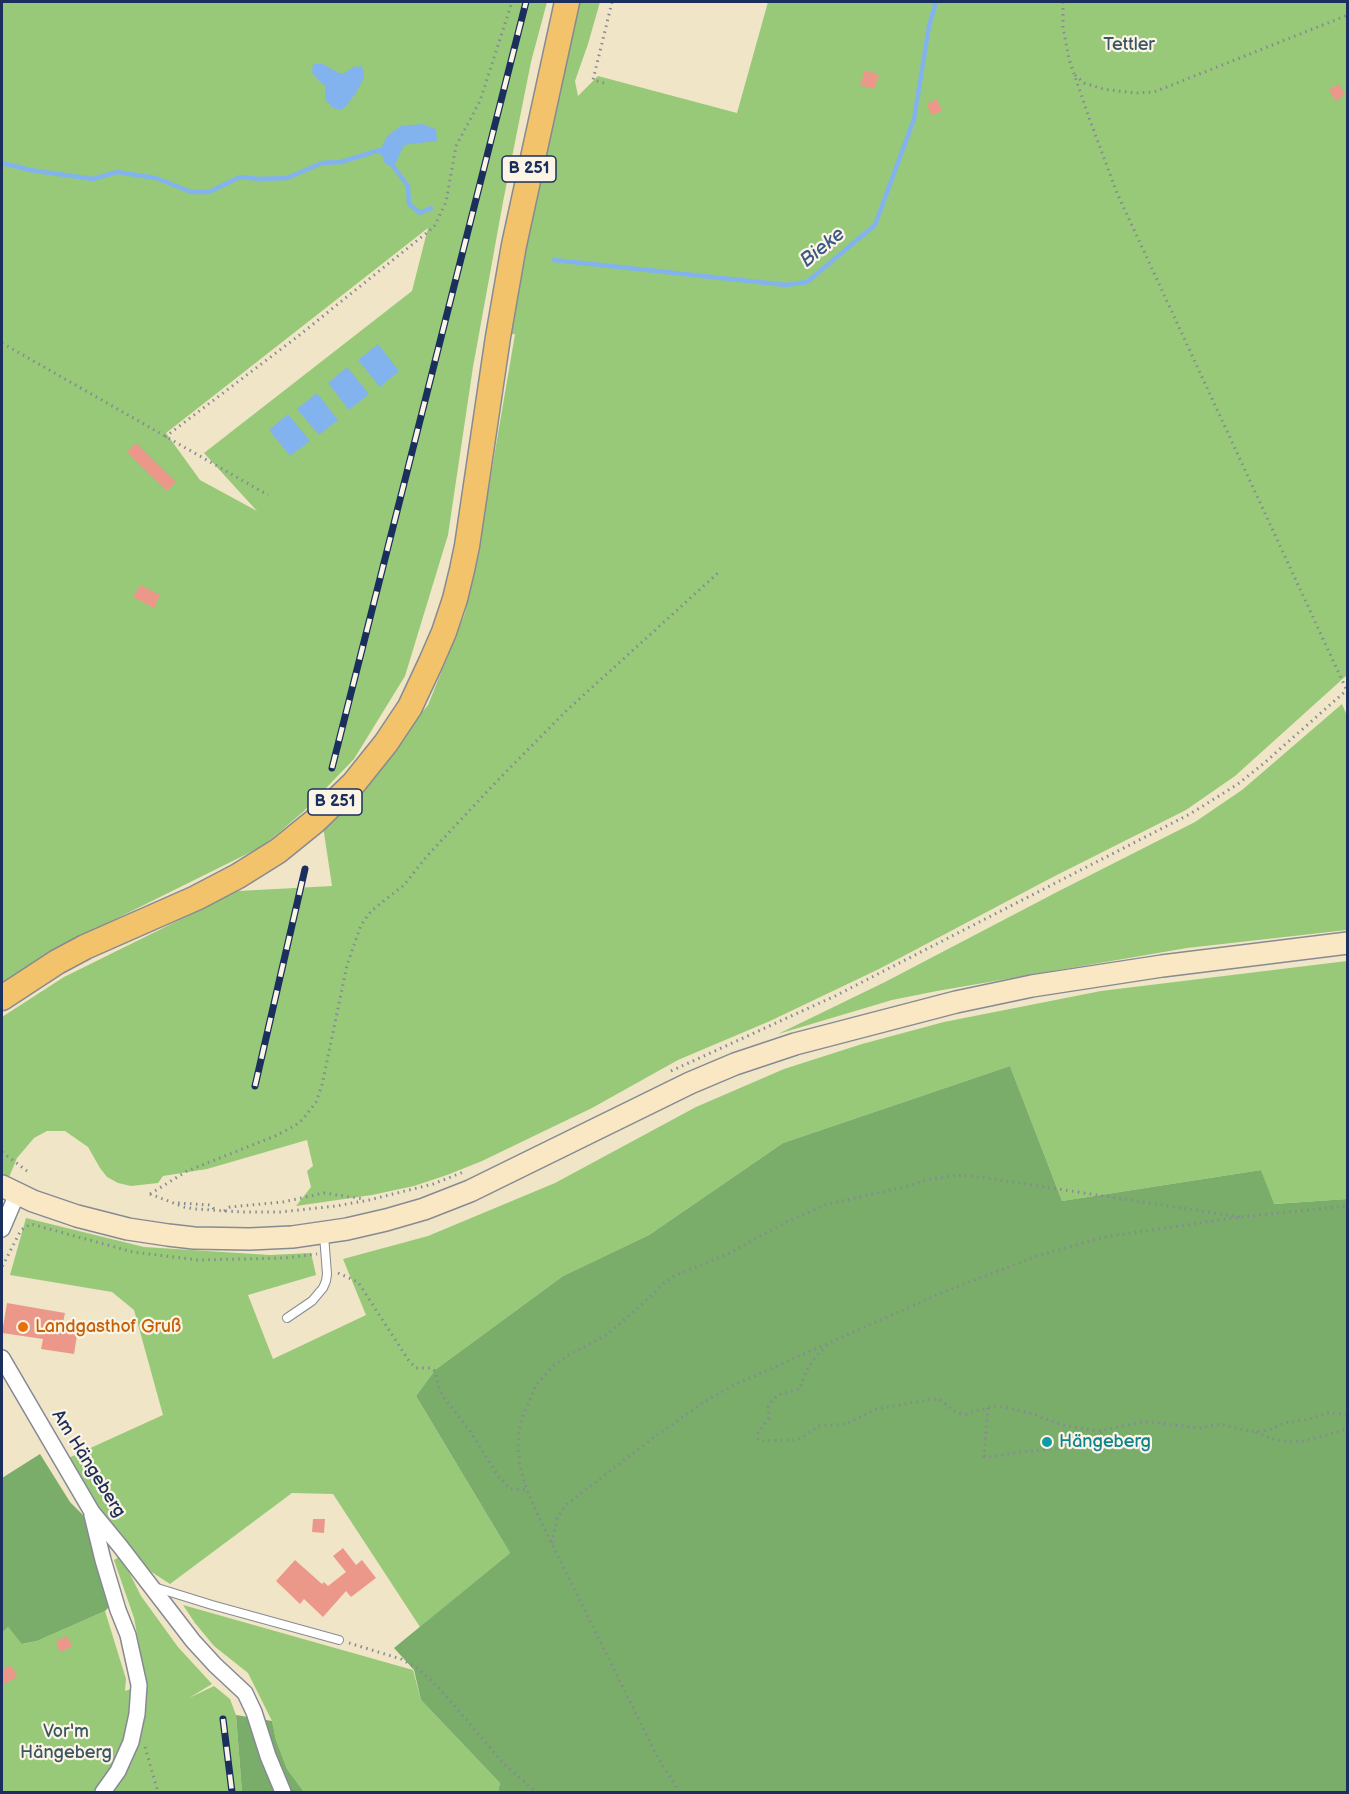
<!DOCTYPE html>
<html>
<head>
<meta charset="utf-8">
<style>
	body { margin:0 }
	#map { position:relative; width:1349px; height:1794px; overflow:hidden; background:#f1e5c8; font-family:"Balsamiq Sans",sans-serif }
	canvas { display:block }
	.frame { position:absolute; inset:0; border:3px solid #1b2f5e; pointer-events:none }
</style>
</head>
<body>
<div id="map">
<canvas width="1349" height="1794"></canvas>
<div class="frame"></div>
</div>
<script>
const c = document.querySelector('canvas').getContext('2d');
c.lineJoin = 'round';
function fillPath(path, color) { c.fillStyle = color; c.fill(path, 'evenodd'); }
const poly = rows => new Path2D(rows.map(r => 'M' + r).join(''));
function stroke(path, color, width, dash) { c.strokeStyle = color; c.lineWidth = width; c.lineCap = dash ? 'butt' : 'round'; c.setLineDash(dash || []); c.stroke(path); }
function label(font, color, halo, rows, align = 'center') {
  c.font = font + ' "Balsamiq Sans",sans-serif'; c.lineWidth = 4.5; c.setLineDash([]); c.textBaseline = 'middle'; c.strokeStyle = halo; c.fillStyle = color; for (const [text, x, y, turn = 0] of rows) {
    c.save(); c.translate(x, y); c.rotate((+turn || 0) * Math.PI / 180); c.textAlign = isNaN(turn) ? turn : align; if (halo) c.strokeText(text, 0, 0); c.fillText(text, 0, 0); c.restore();
  }
}
const green = poly([
	[2,2,547,2,531,62,503,202,473,367,448,535,405,676,354,759,303,812,263,846,49,952,2,984],
	[428,228,412,291,204,453,257,511,200,480,166,433],
	[574,2,600,2,588,44,575,81,578,96,598,76,737,113,768,2,1347,2,1347,675,1235,776,1186,810,1051,878,879,969,770,1021,678,1060,592,1108,482,1161,447,1175,414,1186,372,1195,296,1206,311,1187,307,1171,313,1166,307,1140,207,1169,163,1176,158,1183,131,1186,118,1183,107,1177,100,1168,88,1147,65,1131,47,1131,34,1138,17,1158,2,1194,2,1017,64,977,238,891,332,886,323,826,396,745,428,705,465,613,486,504,515,334,504,335],
	[1342,704,1348,718,1347,930,1187,948,937,991,892,1000,778,1034,885,982,1057,892,1195,822,1242,790],
	[1347,961,1347,1199,1273,1204,1261,1170,1062,1201,1010,1066,783,1143,649,1235,563,1276,435,1370,416,1396,510,1553,420,1627,333,1494,292,1493,170,1584,147,1569,97,1513,64,1460,163,1415,134,1310,112,1292,10,1275,26,1218,144,1247,270,1255,311,1253,316,1275,248,1295,273,1359,366,1315,343,1259,428,1236,555,1183,696,1107,784,1069,862,1044,944,1022,1101,991],
	[121,1556,141,1596,178,1647,212,1684,189,1698,214,1686,230,1699,236,1715,242,1792,2,1792,2,1633,8,1627,23,1644,37,1641,105,1611,126,1679,125,1691,131,1689,133,1700,146,1696,143,1666,134,1618,114,1560],
	[183,1605,413,1670,421,1700,500,1783,498,1792,304,1792,287,1769,276,1740,272,1721,248,1673,214,1646,195,1623]
]);
const forest = poly([
	[1010,1066,1062,1201,1261,1170,1274,1204,1347,1199,1347,1792,498,1792,500,1783,421,1700,414,1670,394,1648,510,1553,416,1396,435,1370,563,1276,649,1235,783,1143],
	[40,1454,70,1502,84,1516,110,1606,105,1611,37,1641,22,1644,8,1627,2,1633,2,1478],
	[236,1715,272,1721,276,1740,287,1769,304,1792,242,1792]
]);
const water = poly([
	[313,64,323,64,339,73,345,73,353,67,361,66,364,72,364,78,356,93,346,106,341,110,333,108,325,99,325,86,319,81,312,72],
	[422,124,436,129,437,141,404,145,394,167,385,164,380,150,388,135,401,126],
	[378,344,399,371,380,387,358,360],
	[347,367,369,394,349,410,328,383],
	[317,393,338,420,319,435,297,409],
	[288,414,310,441,290,456,269,430]
]);
const stream = poly([
	[390,162,408,186,409,204,420,213,431,208],
	[2,163,30,170,93,179,117,172,156,178,191,192,209,192,240,177,259,179,287,178,322,163,341,162,380,150,382,153],
	[554,260,786,285,807,282,875,225,914,119,929,26,936,2]
]);
const building = poly([
	[865,70,879,75,874,89,860,85],
	[1339,84,1345,95,1335,101,1329,89],
	[937,99,942,111,931,115,927,104],
	[136,443,176,482,167,491,127,452],
	[140,585,160,595,154,608,133,597],
	[7,1303,65,1313,62,1327,78,1329,74,1354,41,1349,43,1339,2,1333],
	[313,1519,325,1519,324,1533,312,1532],
	[343,1548,356,1565,362,1560,376,1578,351,1597,346,1591,323,1617,304,1599,300,1604,276,1581,295,1560,322,1584,324,1582,328,1586,346,1572,333,1556],
	[67,1636,72,1647,60,1652,56,1641],
	[11,1665,17,1677,2,1685,2,1670]
]);
const path = poly([
	[1063,2,1063,27,1069,59,1088,115,1117,193,1348,693],
	[1075,75,1084,83,1103,89,1135,93,1154,92,1348,15],
	[604,83,593,80,612,2],
	[2,343,268,495],
	[165,437,297,337,434,227,446,202,456,146,480,101,512,2],
	[671,1071,835,996,1190,814,1238,784,1263,764,1348,689],
	[2,1152,27,1171],
	[150,1194,184,1207,196,1209,241,1212,280,1212,336,1206,369,1200,433,1184,466,1171],
	[150,1194,187,1171,275,1136,296,1125,303,1119,316,1102,322,1085,347,965,361,925,371,911,404,885,427,856,497,781,566,711,719,572],
	[178,1203,209,1205,212,1206,215,1211],
	[224,1211,230,1207,283,1202,324,1193,364,1199],
	[2,1266,3,1265,21,1230,31,1224,133,1252,198,1260,285,1258,317,1254],
	[338,1273,358,1282,409,1361,416,1368,431,1368,435,1371,439,1388,445,1399,470,1431,500,1479,511,1489,527,1490],
	[827,1345,817,1355,806,1371,800,1389,778,1395,770,1403,768,1407,769,1418,758,1433,758,1439,761,1441,794,1440,801,1438,819,1426,846,1424,877,1409,933,1399,939,1399,957,1413,966,1414,994,1406,1005,1407,1033,1414,1062,1425,1097,1431,1109,1429,1142,1422,1151,1422,1199,1428,1220,1424,1254,1432,1269,1430,1284,1423,1310,1419,1327,1413,1348,1414],
	[988,1408,984,1456,989,1457,1022,1452,1058,1448,1083,1441,1105,1431],
	[1256,1432,1272,1439,1288,1442,1304,1441,1348,1429],
	[552,1543,557,1518,567,1504,653,1438,707,1400,736,1384,946,1291,1040,1255,1105,1237,1240,1217,1348,1206],
	[349,1643,401,1659,419,1669,440,1689,504,1764,536,1792],
	[145,1747,158,1792],
	[680,1792,658,1758,542,1524,527,1490,520,1467,518,1448,519,1431,523,1416,536,1385,553,1366,567,1356,605,1336,637,1309,663,1284,674,1276,728,1254,786,1222,825,1205,908,1186,926,1180,959,1175,980,1177,1240,1217]
]);
const service = poly([
	[287,1318,312,1301,323,1288,326,1281,327,1274,324,1235],
	[154,1587,212,1605,339,1640]
]);
const minor = poly([
	[2,1229,17,1194],
	[2,1358,92,1512,120,1546,193,1641,215,1665,245,1693,254,1712,268,1756,283,1792],
	[92,1515,103,1560,118,1610,128,1635,139,1685,137,1714,131,1742,118,1771,103,1792]
]);
const secondary = poly([
	[2,1186,33,1201,77,1216,128,1229,168,1235,194,1238,250,1239,292,1237,347,1229,386,1220,424,1209,470,1191,690,1083,735,1064,795,1044,956,1002,1032,986,1162,966,1348,943]
]);
const primary = poly([
	[2,998,57,962,85,947,196,898,238,876,278,851,315,821,354,783,386,743,410,707,431,662,444,632,455,599,462,570,467,546,498,337,514,245,567,2]
]);
const rail = poly([
	[332,768,526,2],
	[255,1086,305,869],
	[223,1719,232,1792]
]);
const markers = [
	[23,1327,6,"#e8710a"],
	[1047,1442,6,"#0f9aa8"]
];
const shields = [
	[529,169,54],
	[335,802,54]
];
const shieldNames = [
	["B 251",529,169],
	["B 251",335,802]
];
const parkNames = [
	["Tettler",1129,45],
	["Vor'm",66,1732],
	["Hängeberg",66,1753]
];
const foodNames = [
	["Landgasthof Gruß",35,1327]
];
const cultureNames = [
	["Hängeberg",1059,1442]
];
const streetNames = [
	["Am Hängeberg",88,1464,58]
];
const waterNames = [
	["Bieke",823,248,-39]
];
fillPath(green, '#97c979');
fillPath(forest, '#79ad69');
fillPath(water, '#82b3ee');
stroke(stream, '#82b3ee', 4.5);
fillPath(building, '#eb988b');
stroke(service, '#868a93', 10);
stroke(minor, '#868a93', 18);
stroke(secondary, '#868a93', 24);
stroke(primary, '#868a93', 27);
stroke(path, '#868a93', 3, [1.5, 4.5]);
stroke(service, '#fff', 8);
stroke(minor, '#fff', 15);
stroke(secondary, '#fae7c3', 21);
stroke(primary, '#f2c36a', 24);
stroke(rail, '#1b2f5e', 7);
stroke(rail, '#fcf5e5', 4.5, [14]);
for (const [x, y, r, color] of markers) { const dot = new Path2D(); dot.arc(x, y, r, 0, 2 * Math.PI); c.fillStyle = color; c.fill(dot); stroke(dot, '#fcf5e5', 2); }
for (const [x, y, w] of shields) { const box = new Path2D(); box.roundRect(x - w / 2, y - 13, w, 26, 4.5); c.fillStyle = '#fcf5e5'; c.fill(box); stroke(box, '#1b2f5e', 1.5); }
label('bold 16px', '#1b2f5e', null, shieldNames);
label('18px', '#3a5665', '#fcf5e5', parkNames);
label('18px', '#c56008', '#fcf5e5', foodNames, 'left');
label('18px', '#0d838f', '#fcf5e5', cultureNames, 'left');
label('18px', '#1b2f5e', '#fcf5e5', streetNames);
label('italic 20px', '#3a5789', '#fcf5e5', waterNames);
</script>
</body>
</html>
